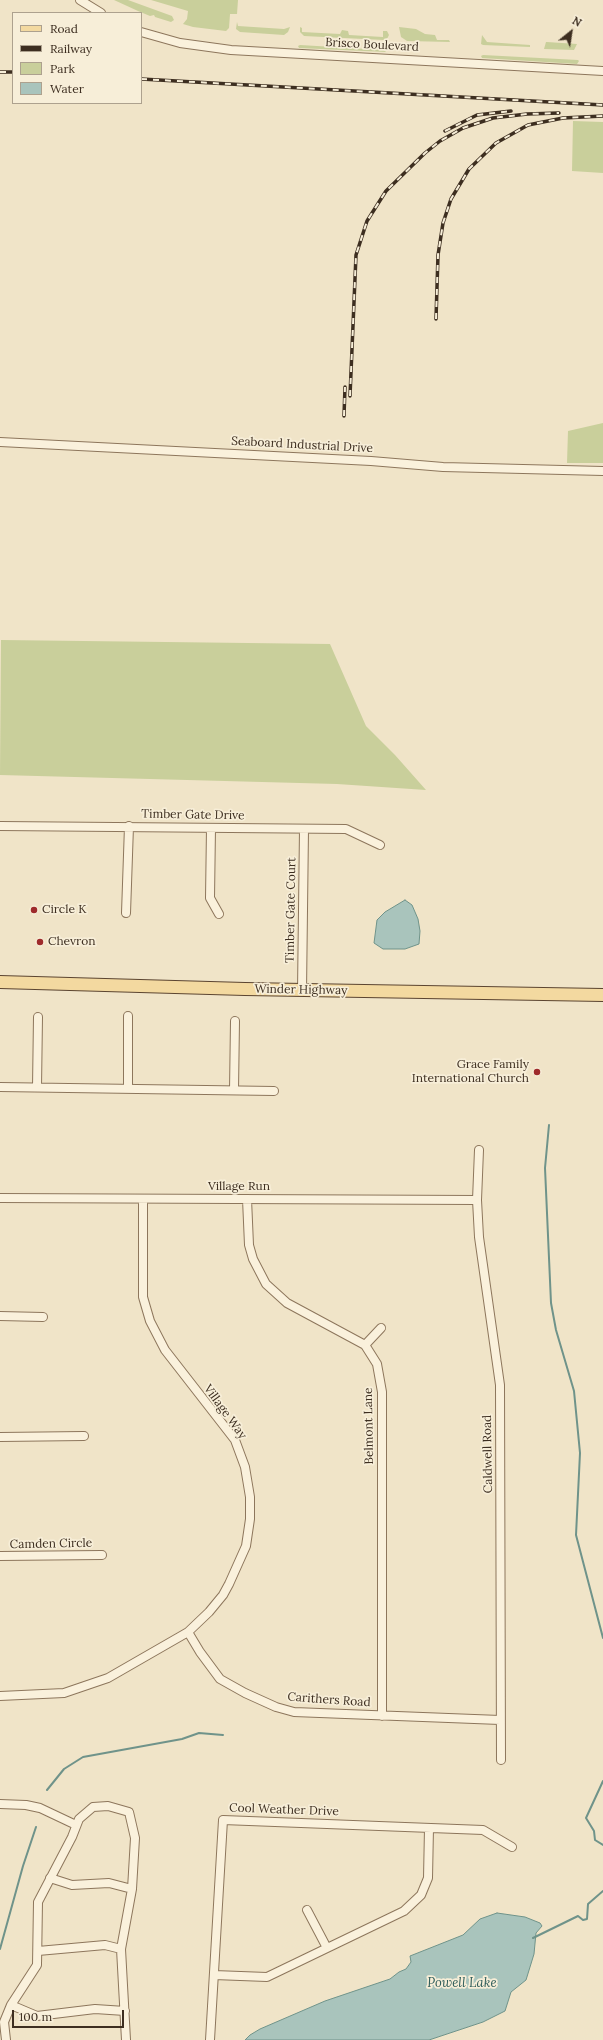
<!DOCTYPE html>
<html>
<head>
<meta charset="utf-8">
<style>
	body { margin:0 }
	#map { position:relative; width:603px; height:2040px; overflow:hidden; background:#f0e4c8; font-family:Lora,serif }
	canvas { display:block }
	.legend { position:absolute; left:12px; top:12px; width:130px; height:92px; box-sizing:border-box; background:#f7eed8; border:1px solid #ada18e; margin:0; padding:5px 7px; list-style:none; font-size:12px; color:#3d2e20 }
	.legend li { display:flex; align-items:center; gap:8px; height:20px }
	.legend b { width:20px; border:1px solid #ada18e }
	.north { position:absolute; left:551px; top:12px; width:40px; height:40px; -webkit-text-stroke:3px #f7eed8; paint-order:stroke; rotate:30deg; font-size:11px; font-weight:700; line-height:16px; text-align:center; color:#3d2e20 }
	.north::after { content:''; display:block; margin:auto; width:14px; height:18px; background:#3d2e20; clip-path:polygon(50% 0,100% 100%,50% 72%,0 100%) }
	.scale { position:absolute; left:12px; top:2010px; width:112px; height:18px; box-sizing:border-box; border:2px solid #3d2e20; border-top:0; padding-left:5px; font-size:12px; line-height:14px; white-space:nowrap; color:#3d2e20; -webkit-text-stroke:3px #f7eed8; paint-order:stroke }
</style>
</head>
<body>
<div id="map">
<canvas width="603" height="2040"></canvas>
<ul class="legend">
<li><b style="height:5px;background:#f3d9a0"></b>Road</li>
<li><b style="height:5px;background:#3d2e20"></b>Railway</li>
<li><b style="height:11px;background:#c9cf9b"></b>Park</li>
<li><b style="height:11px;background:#a9c4bc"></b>Water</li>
</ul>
<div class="north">N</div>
<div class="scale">100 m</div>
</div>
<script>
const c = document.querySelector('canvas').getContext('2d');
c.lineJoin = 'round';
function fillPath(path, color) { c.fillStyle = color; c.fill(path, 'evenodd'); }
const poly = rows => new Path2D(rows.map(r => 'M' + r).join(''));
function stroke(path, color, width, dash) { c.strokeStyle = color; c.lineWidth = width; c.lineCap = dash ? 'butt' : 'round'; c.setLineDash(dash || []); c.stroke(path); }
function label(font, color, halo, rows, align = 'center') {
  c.font = font + ' Lora,serif'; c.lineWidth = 3.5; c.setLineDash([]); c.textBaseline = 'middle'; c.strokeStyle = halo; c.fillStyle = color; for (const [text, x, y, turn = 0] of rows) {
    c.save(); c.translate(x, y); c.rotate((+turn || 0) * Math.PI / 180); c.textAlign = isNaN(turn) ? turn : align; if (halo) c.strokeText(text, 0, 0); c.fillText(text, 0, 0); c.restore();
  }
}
const green = poly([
	[114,0,128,0,172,16,174,20,171,22,155,17,154,15,150,16,138,11],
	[151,0,238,0,237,14,230,14,229,28,226,31,193,27,183,24,187,19,188,11],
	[237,22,238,26,284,29,290,27,288,32,284,35,240,32,236,29],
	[300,27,302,28,302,32,340,34,342,30,348,31,349,35,383,37,383,31,387,31,389,35,387,39,384,40,304,36,300,32],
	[399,27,416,29,425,34,435,35,437,40,449,40,450,42,407,41,401,37],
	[482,35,487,42,530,45,530,47,483,45,481,44],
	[546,42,547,42,577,44,574,50,544,49],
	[300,45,384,50,386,52,299,48,298,46],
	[483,55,578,60,579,61,577,64,482,58,481,56],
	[573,121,603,122,603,173,572,171],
	[603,423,603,463,567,463,568,431],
	[1,640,330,644,366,726,395,755,426,790,337,784,0,775]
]);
const water = poly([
	[405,900,412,905,418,919,420,931,419,944,405,949,383,949,374,943,377,920,385,912,405,900],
	[497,1913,525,1917,540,1923,542,1926,536,1933,534,1954,526,1980,511,1992,505,2011,483,2022,429,2040,245,2040,250,2035,260,2029,325,2001,390,1979,399,1972,406,1969,411,1962,410,1956,463,1935,480,1919,497,1913]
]);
const stream = poly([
	[549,1125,545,1168,551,1303,556,1330,574,1391,580,1453,576,1535,603,1638],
	[603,1781,586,1818,594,1831,595,1840,603,1845],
	[47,1790,64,1769,83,1757,182,1739,199,1733,223,1735],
	[533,1938,578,1916,583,1920,587,1919,588,1904,603,1891],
	[0,1949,23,1866,36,1827]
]);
const street = poly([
	[80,0,101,13],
	[141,32,180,43,231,50,603,71],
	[0,442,371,461,443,467,603,471],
	[0,826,346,829,380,845],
	[211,828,210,898,219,914],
	[126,913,129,826],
	[302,991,304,829],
	[0,1087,274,1091],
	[37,1087,38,1017],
	[128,1088,128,1016],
	[234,1090,235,1021],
	[479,1150,477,1200,479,1237,500,1385,501,1760],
	[0,1198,477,1200],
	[247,1199,249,1245,253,1259,266,1284,287,1303,365,1345,377,1364,382,1392,382,1716],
	[0,1316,43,1317],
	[365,1345,381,1328],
	[0,1437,84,1436],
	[0,1556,102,1555],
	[188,1632,200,1652,220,1679,245,1693,276,1707,294,1712,500,1720],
	[0,1696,64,1693,108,1678,188,1632,209,1612,223,1595,229,1584,246,1546,250,1519,250,1497,245,1467,235,1440,165,1350,150,1321,143,1297,143,1199],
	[0,1804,26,1805,40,1808,76,1825],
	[50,1878,72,1885,109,1883,132,1889],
	[307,1910,327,1948],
	[38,1951,105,1945,121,1949],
	[214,1975,267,1977,404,1911,421,1895,428,1878,429,1828],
	[11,2005,37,2016,95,2009,125,2011],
	[6,2040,4,2022,11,2005,37,1965,38,1902,72,1837,79,1819,93,1807,108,1806,129,1812,135,1838,132,1889,121,1949,126,2040],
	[210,2040,223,1820,483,1830,512,1847]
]);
const primary = poly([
	[0,982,245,989,603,995]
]);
const rail = poly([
	[0,72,13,72],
	[141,79,603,105],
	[445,131,477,115,511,111],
	[436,319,438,255,443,223,451,199,469,169,496,143,528,125,563,118,603,116],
	[350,396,356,255,367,221,386,191,425,153,440,141,463,128,493,118,527,114,559,113],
	[344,416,345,387]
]);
const markers = [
	[34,910,4,"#9e2a2b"],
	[40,942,4,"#9e2a2b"],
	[537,1072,4,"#9e2a2b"]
];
const streetNames = [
	["Brisco Boulevard",372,45,3],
	["Seaboard Industrial Drive",302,445,3],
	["Timber Gate Drive",193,815,1],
	["Timber Gate Court",291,910,-89],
	["Winder Highway",301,990,1],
	["Village Run",239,1187],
	["Village Way",225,1412,54],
	["Belmont Lane",369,1426,-91],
	["Caldwell Road",488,1454,-91],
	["Camden Circle",51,1544,-1],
	["Carithers Road",329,1700,4],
	["Cool Weather Drive",284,1810,2]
];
const poiNames = [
	["Circle K",42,910],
	["Chevron",48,942],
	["Grace Family",529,1065,"right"],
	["International Church",529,1079,"right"]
];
const waterNames = [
	["Powell Lake",462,1983]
];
fillPath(green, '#c9cf9b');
fillPath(water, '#a9c4bc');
stroke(water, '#6f938a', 1);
stroke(stream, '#6f938a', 2);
stroke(street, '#8d765c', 10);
stroke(primary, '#5b4430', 14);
stroke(street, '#faf1dc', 8);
stroke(primary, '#f3d9a0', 12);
stroke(rail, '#3d2e20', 3.5);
stroke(rail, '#f7eed8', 2, [6]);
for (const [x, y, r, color] of markers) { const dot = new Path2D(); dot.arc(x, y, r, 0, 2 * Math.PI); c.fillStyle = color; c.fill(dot); stroke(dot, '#f7eed8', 1.5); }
label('12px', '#3d2e20', '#f7eed8', streetNames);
label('12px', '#3d2e20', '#f7eed8', poiNames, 'left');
label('italic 13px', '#2f5d5a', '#f7eed8', waterNames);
</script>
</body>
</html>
